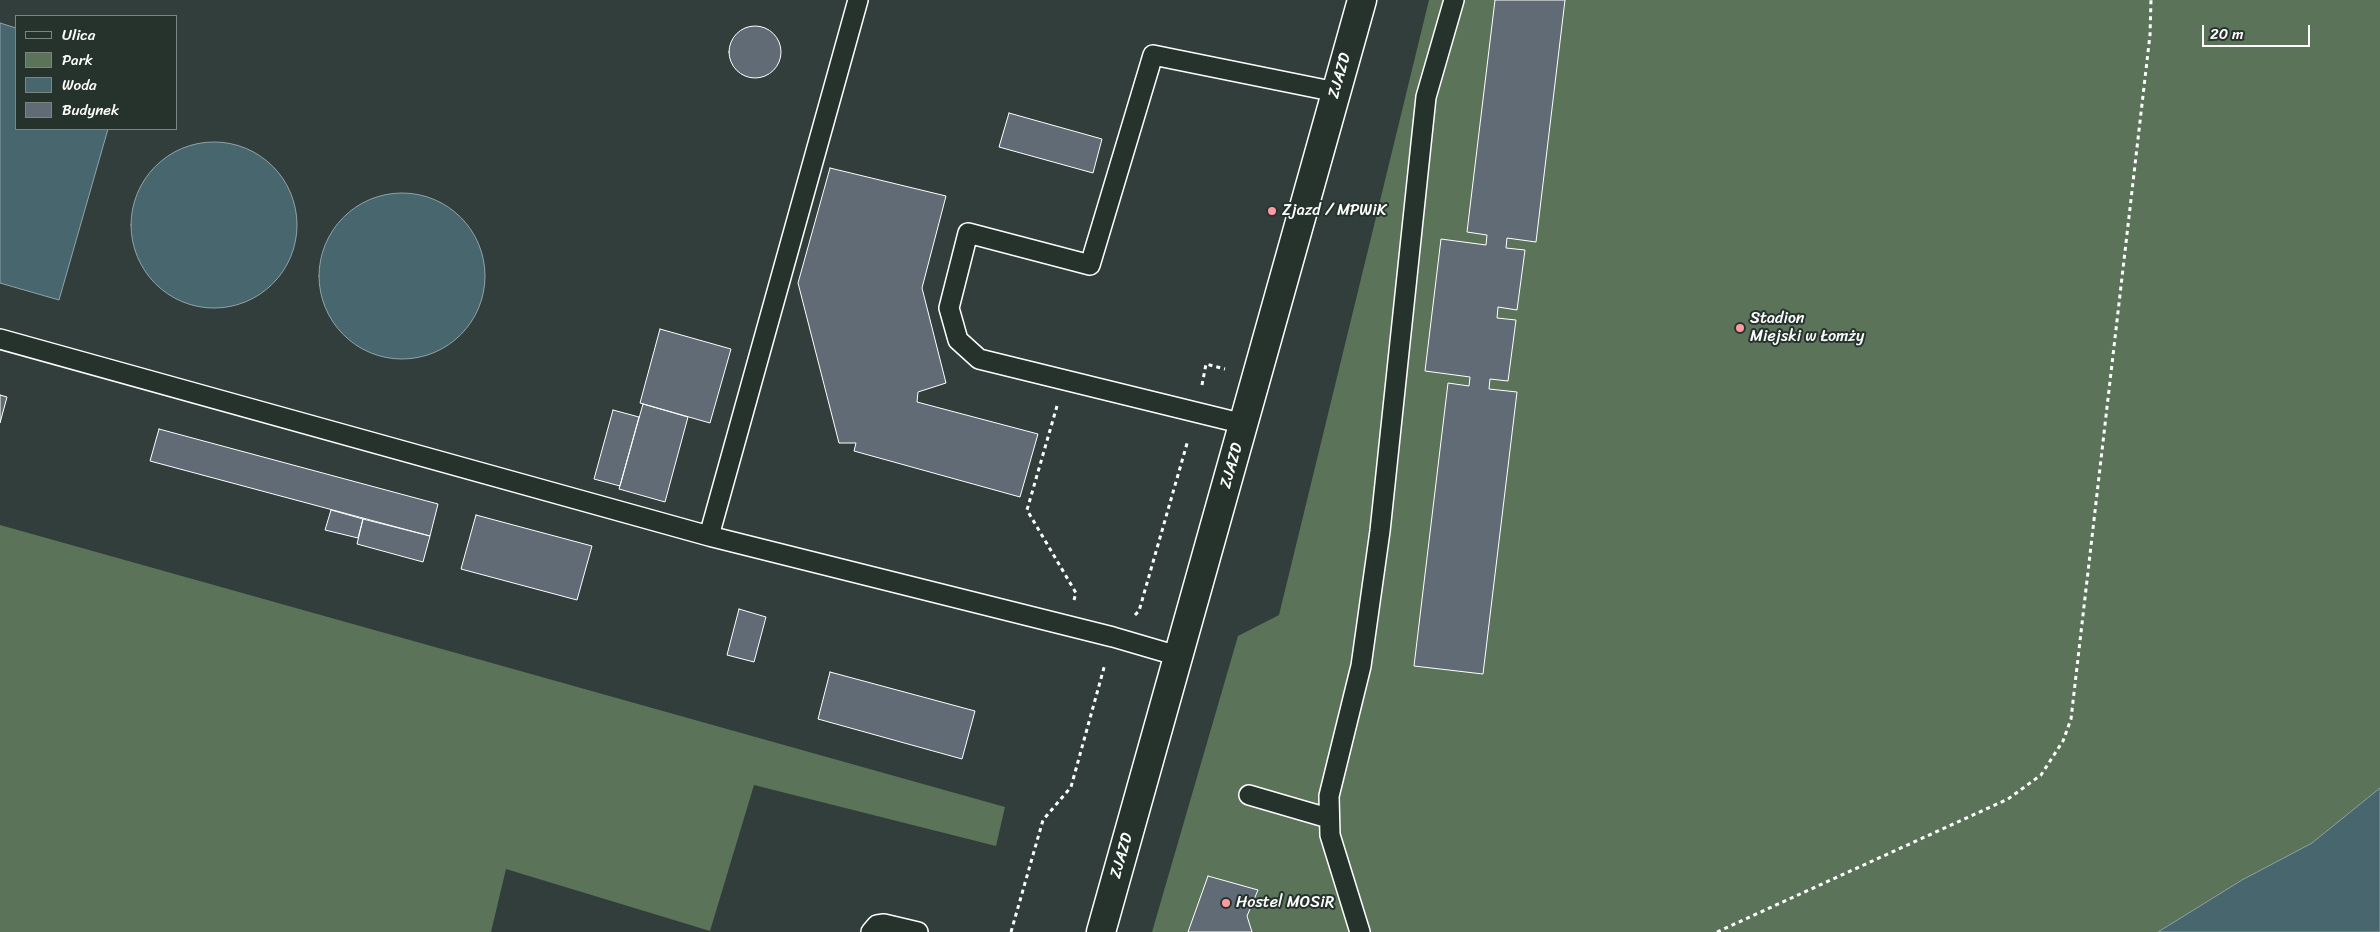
<!DOCTYPE html>
<html>
<head>
<meta charset="utf-8">
<style>
	body { margin:0 }
	#map { position:relative; width:2380px; height:932px; overflow:hidden; background:#323e3b; font-family:Sriracha,sans-serif }
	canvas { display:block }
	.legend { position:absolute; left:15px; top:15px; width:162px; height:115px; box-sizing:border-box; background:#26332d; border:1px solid #7d8581; margin:0; padding:6px 9px; list-style:none; font-size:15px; color:#fff }
	.legend li { display:flex; align-items:center; gap:10px; height:25px }
	.legend b { width:25px; border:1px solid #7d8581 }
	.scale { position:absolute; left:2202px; top:25px; width:108px; height:22px; box-sizing:border-box; border:2px solid #fff; border-top:0; padding-left:6px; font-size:15px; line-height:18px; white-space:nowrap; color:#fff; -webkit-text-stroke:4px #26332d; paint-order:stroke }
</style>
</head>
<body>
<div id="map">
<canvas width="2380" height="932"></canvas>
<ul class="legend">
<li><b style="height:6px;background:#26332d"></b>Ulica</li>
<li><b style="height:14px;background:#5b7459"></b>Park</li>
<li><b style="height:14px;background:#47666e"></b>Woda</li>
<li><b style="height:14px;background:#616b75"></b>Budynek</li>
</ul>
<div class="scale">20 m</div>
</div>
<script>
const c = document.querySelector('canvas').getContext('2d');
c.lineJoin = 'round';
function fillPath(path, color) { c.fillStyle = color; c.fill(path, 'evenodd'); }
const poly = rows => new Path2D(rows.map(r => 'M' + r).join(''));
function stroke(path, color, width, dash) { c.strokeStyle = color; c.lineWidth = width; c.lineCap = dash ? 'butt' : 'round'; c.setLineDash(dash || []); c.stroke(path); }
function label(font, color, halo, rows, align = 'center') {
  c.font = font + ' Sriracha,sans-serif'; c.lineWidth = 4; c.setLineDash([]); c.textBaseline = 'middle'; c.strokeStyle = halo; c.fillStyle = color; for (const [text, x, y, turn = 0] of rows) {
    c.save(); c.translate(x, y); c.rotate((+turn || 0) * Math.PI / 180); c.textAlign = isNaN(turn) ? turn : align; if (halo) c.strokeText(text, 0, 0); c.fillText(text, 0, 0); c.restore();
  }
}
const green = poly([
	[1429,0,2380,0,2380,788,2312,843,2242,880,2158,932,1152,932,1238,636,1279,615],
	[0,525,1005,807,996,846,754,785,710,931,506,869,491,932,0,932]
]);
const water = poly([
	[0,23,16,28,16,129,108,129,59,300,0,283,0,23],
	'131 225a83 83 0 1 1 166 0a83 83 0 1 1-166 0Z',
	'319 276a83 83 0 1 1 166 0a83 83 0 1 1-166 0Z',
	[2380,788,2380,932,2158,932,2242,880,2312,843,2380,788]
]);
const building = poly([
	[1495,0,1565,0,1536,242,1507,238,1506,248,1525,250,1517,310,1498,307,1497,318,1516,320,1508,381,1490,379,1489,389,1517,392,1483,674,1414,666,1448,383,1469,386,1470,377,1425,371,1441,239,1486,245,1487,235,1467,232,1495,0],
	'729 52a26 26 0 1 1 52 0a26 26 0 1 1-52 0Z',
	[1009,113,1102,139,1093,173,999,147,1009,113],
	[830,168,946,196,922,288,946,383,918,392,917,402,1038,434,1020,497,854,451,856,443,839,443,798,283,830,168],
	[660,329,731,349,710,423,640,403,660,329],
	[0,395,7,397,0,423,0,395],
	[643,404,688,417,665,502,619,489,643,404],
	[613,410,639,417,620,486,594,479,613,410],
	[159,429,438,504,430,536,150,461,159,429],
	[331,510,363,519,358,538,325,530,331,510],
	[476,515,592,546,577,600,461,569,476,515],
	[363,519,430,536,423,562,357,544,363,519],
	[739,609,766,617,754,662,727,655,739,609],
	[830,672,975,711,962,759,818,719,830,672],
	[1208,876,1258,890,1247,916,1252,932,1188,932,1208,876]
]);
const path = poly([
	[1202,385,1206,364,1225,369],
	[1057,406,1027,510,1076,593,1074,600],
	[1135,615,1139,611,1188,440],
	[1011,932,1043,820,1071,787,1105,664],
	[1717,932,2008,799,2041,775,2063,741,2071,719,2150,35,2151,0]
]);
const service = poly([
	[0,339,709,536,1113,637,1178,656],
	[1244,424,979,359,958,340,949,308,968,233,1090,265,1153,55,1336,92],
	[709,536,858,0],
	[1249,795,1328,818],
	[871,932,877,925,884,924,918,932],
	[1360,932,1330,835,1329,796,1361,666,1380,531,1426,97,1454,0]
]);
const secondary = poly([
	[1101,932,1362,0]
]);
const markers = [
	[1272,211,5,"#ff9aa2"],
	[1740,328,5,"#ff9aa2"],
	[1226,903,5,"#ff9aa2"]
];
const streetNames = [
	["ZJAZD",1340,76,-74],
	["ZJAZD",1232,466,-74],
	["ZJAZD",1122,856,-74]
];
const poiNames = [
	["Zjazd / MPWiK",1282,211],
	["Stadion",1750,319],
	["Miejski w Łomży",1750,337],
	["Hostel MOSiR",1236,903]
];
fillPath(green, '#5b7459');
fillPath(water, '#47666e');
stroke(water, '#91a3a8', 1);
fillPath(building, '#616b75');
stroke(building, '#fff', 1);
stroke(service, '#fff', 22);
stroke(secondary, '#fff', 31);
stroke(path, '#fff', 3, [4, 4]);
stroke(service, '#26332d', 19);
stroke(secondary, '#26332d', 28);
for (const [x, y, r, color] of markers) { const dot = new Path2D(); dot.arc(x, y, r, 0, 2 * Math.PI); c.fillStyle = color; c.fill(dot); stroke(dot, '#26332d', 2); }
label('16px', '#fff', '#26332d', streetNames);
label('16px', '#fff', '#26332d', poiNames, 'left');
</script>
</body>
</html>
